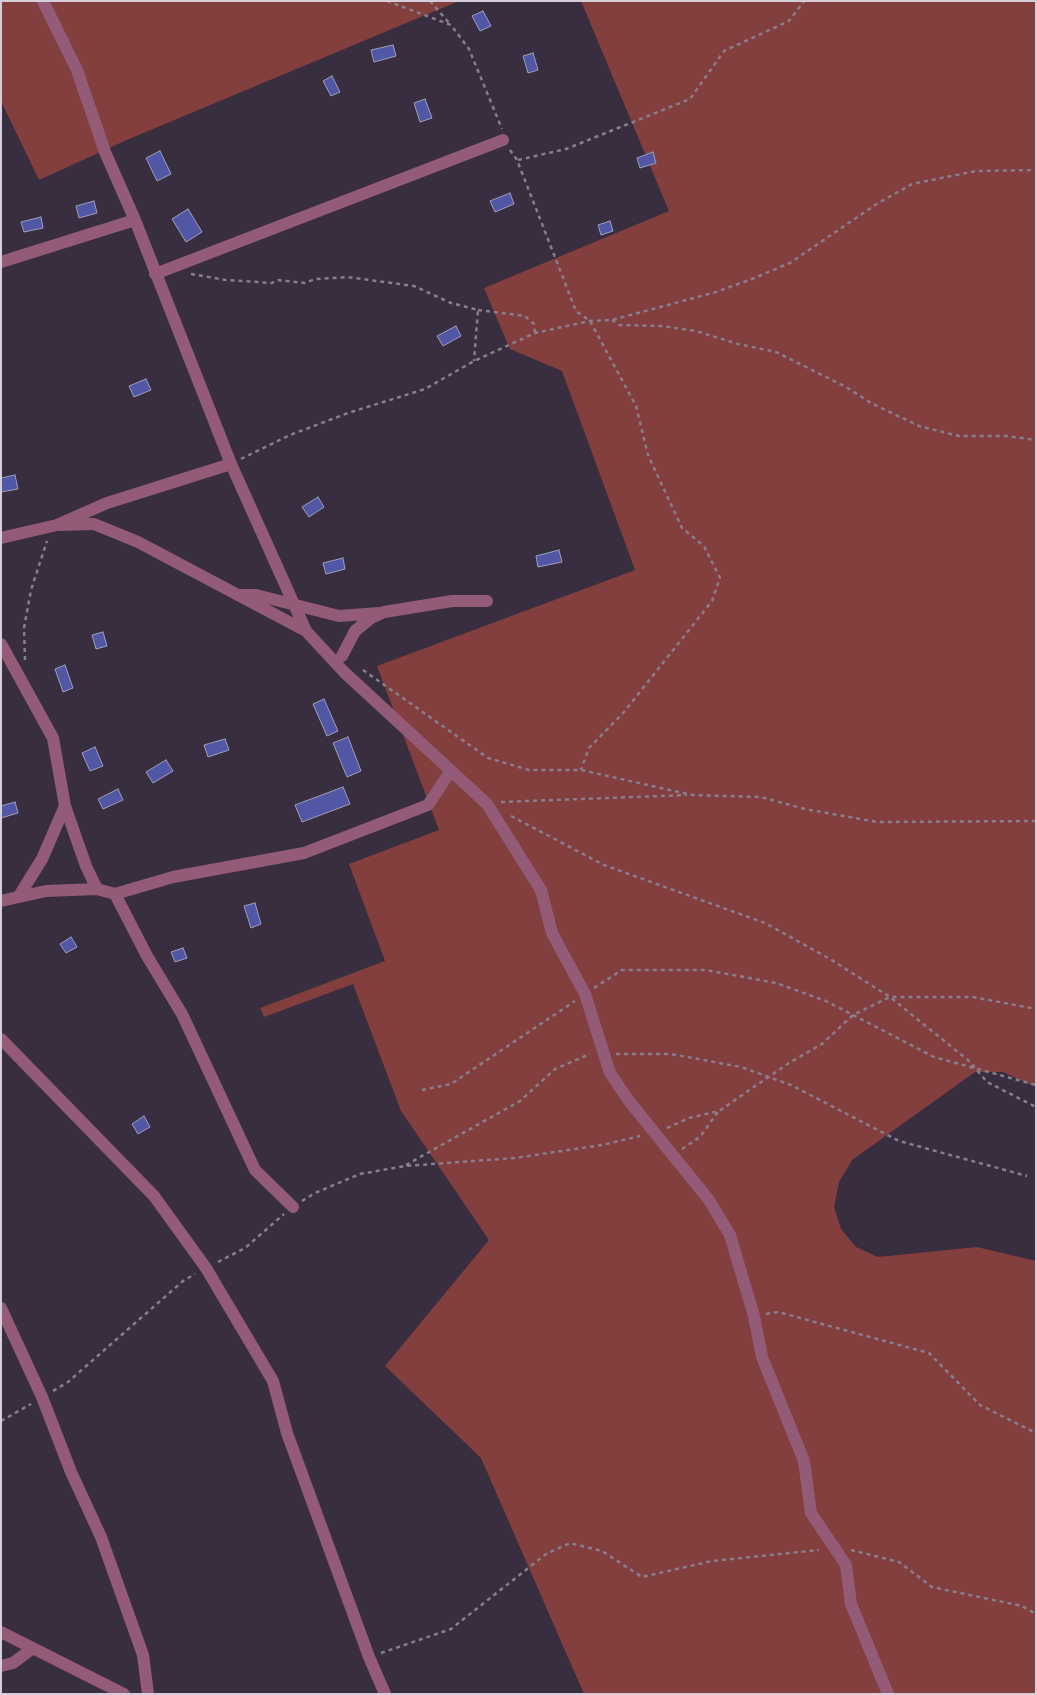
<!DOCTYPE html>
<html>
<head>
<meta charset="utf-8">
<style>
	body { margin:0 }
	#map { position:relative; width:1037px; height:1695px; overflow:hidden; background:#392d40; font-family:"Work Sans",sans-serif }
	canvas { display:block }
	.frame { position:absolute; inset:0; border:2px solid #d6cfdb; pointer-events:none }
</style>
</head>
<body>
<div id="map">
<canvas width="1037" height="1695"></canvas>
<div class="frame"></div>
</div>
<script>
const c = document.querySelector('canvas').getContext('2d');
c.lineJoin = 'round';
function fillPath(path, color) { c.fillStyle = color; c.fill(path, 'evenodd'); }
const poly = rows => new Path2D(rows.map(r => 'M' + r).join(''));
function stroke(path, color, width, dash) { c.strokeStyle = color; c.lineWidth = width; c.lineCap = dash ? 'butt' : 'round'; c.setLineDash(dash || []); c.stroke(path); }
const green = poly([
	[1,1,459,1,129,139,39,180,1,101],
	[581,1,1036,1,1036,1087,1003,1072,975,1072,852,1160,839,1182,834,1207,841,1229,856,1247,878,1257,977,1247,1036,1261,1036,1694,584,1694,481,1458,385,1366,489,1240,401,1111,353,984,264,1017,260,1008,385,961,349,864,439,830,377,666,635,570,562,371,510,349,484,288,669,211]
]);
const building = poly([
	[483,11,491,26,480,31,472,16,483,11],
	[393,45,396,56,374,62,371,50,393,45],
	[533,53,538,70,528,73,523,56,533,53],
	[332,76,340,92,331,96,323,81,332,76],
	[425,99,432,118,420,122,414,103,425,99],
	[160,151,171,174,157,181,146,158,160,151],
	[653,152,656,163,640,168,637,158,653,152],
	[510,193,514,204,495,212,490,201,510,193],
	[94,201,97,213,79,218,76,206,94,201],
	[188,209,202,232,186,242,172,219,188,209],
	[41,217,43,228,24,232,21,222,41,217],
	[610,221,613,231,601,235,598,225,610,221],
	[456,326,461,336,443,346,437,336,456,326],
	[146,379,151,390,134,397,129,386,146,379],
	[15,475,18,489,1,492,1,478,15,475],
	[318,497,324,507,309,517,302,507,318,497],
	[559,550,562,562,538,567,536,556,559,550],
	[343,558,345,569,326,574,323,563,343,558],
	[103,632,107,646,96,649,92,635,103,632],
	[65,665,73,688,63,692,55,669,65,665],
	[324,699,338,731,327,736,313,704,324,699],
	[348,737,361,771,347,777,333,743,348,737],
	[225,739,229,750,208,757,204,745,225,739],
	[95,747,103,766,90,771,82,753,95,747],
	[166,760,173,771,153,783,146,772,166,760],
	[343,787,350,804,302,822,295,805,343,787],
	[118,789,123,800,103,809,98,799,118,789],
	[15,802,18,813,1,818,1,806,15,802],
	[255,903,261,924,251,928,244,906,255,903],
	[71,937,77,947,66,953,60,944,71,937],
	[183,948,187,958,175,962,171,952,183,948],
	[144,1116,150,1127,138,1134,132,1124,144,1116]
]);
const path = poly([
	[387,1,451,25,469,49,502,129],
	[430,1,450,24],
	[510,150,517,160,576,311,590,321,636,406,648,455,682,528,704,546,720,578,712,601,624,712,589,748,581,770],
	[518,160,566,149,690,99,724,51,789,21,804,1],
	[191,274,226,280,272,283,277,280,305,283,315,279,347,277,414,286,451,303,478,310,474,361],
	[478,310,525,316,534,324,535,333],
	[612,320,619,325,662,326,696,331,738,344,776,352,846,387,871,403,919,426,959,436,1006,436,1036,440],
	[241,459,290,435,348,413,425,389,474,361,535,333,590,321,612,320,716,292,752,279,790,263,875,205,912,184,976,171,1036,170],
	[25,660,24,628,31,590,47,541],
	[363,670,488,758,529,770,581,770,692,795,761,797,805,809,877,822,1036,821],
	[501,802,687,795],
	[511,816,604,865,765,923,830,959,890,997,969,1061,987,1082,1036,1107],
	[594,988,622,970,706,970,776,983,826,1001,934,1057,1036,1085],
	[616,1054,671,1054,741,1067,791,1085,899,1141,1027,1176],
	[422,1090,451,1084,575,1001],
	[667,1128,689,1118,719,1111,789,1063,822,1044,853,1015,890,997,973,997,1036,1009],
	[682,1149,700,1137,718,1112],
	[406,1165,520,1101,555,1069,590,1054],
	[302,1201,315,1193,360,1174,405,1166,515,1158,602,1145,640,1136],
	[218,1262,245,1248,284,1214],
	[766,1314,778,1312,929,1353,980,1405,1036,1433],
	[53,1391,68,1382,183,1281,195,1274],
	[1,1421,31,1404],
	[851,1550,899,1562,932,1587,1022,1606,1036,1614],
	[381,1653,451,1629,546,1554,570,1543,602,1551,642,1577,712,1561,819,1550]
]);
const minor = poly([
	[43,1,77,70,105,152,135,220,231,464,306,631],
	[1,262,135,220],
	[155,274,503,140],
	[57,525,94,524,138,542,306,631,344,672,487,804,541,890,552,933,585,994,610,1073,629,1101,709,1200,730,1235,754,1316,762,1357,804,1461,811,1513,846,1565,851,1604,888,1694],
	[1,538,57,525,107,503,231,464],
	[242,595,256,595,339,616,379,613],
	[1,644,53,738,65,806,86,866,97,889],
	[342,656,355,631,371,618,384,612,452,601,487,601],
	[115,894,147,956,182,1014,255,1170,293,1207],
	[19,896,42,859,65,806],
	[1,901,46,891,97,889,115,894,173,877,304,853,428,805,450,772],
	[1,1039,154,1196,206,1268,273,1381,287,1433,369,1657,385,1694],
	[1,1308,42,1397,71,1472,101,1537,143,1655,148,1694],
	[1,1632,124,1694],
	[1,1666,13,1663,33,1648]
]);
fillPath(green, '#833e3e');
fillPath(building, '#5156a5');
stroke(building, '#9da1ba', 1);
stroke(path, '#887f8e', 2.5, [4, 4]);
stroke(minor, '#935b78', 12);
</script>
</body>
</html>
